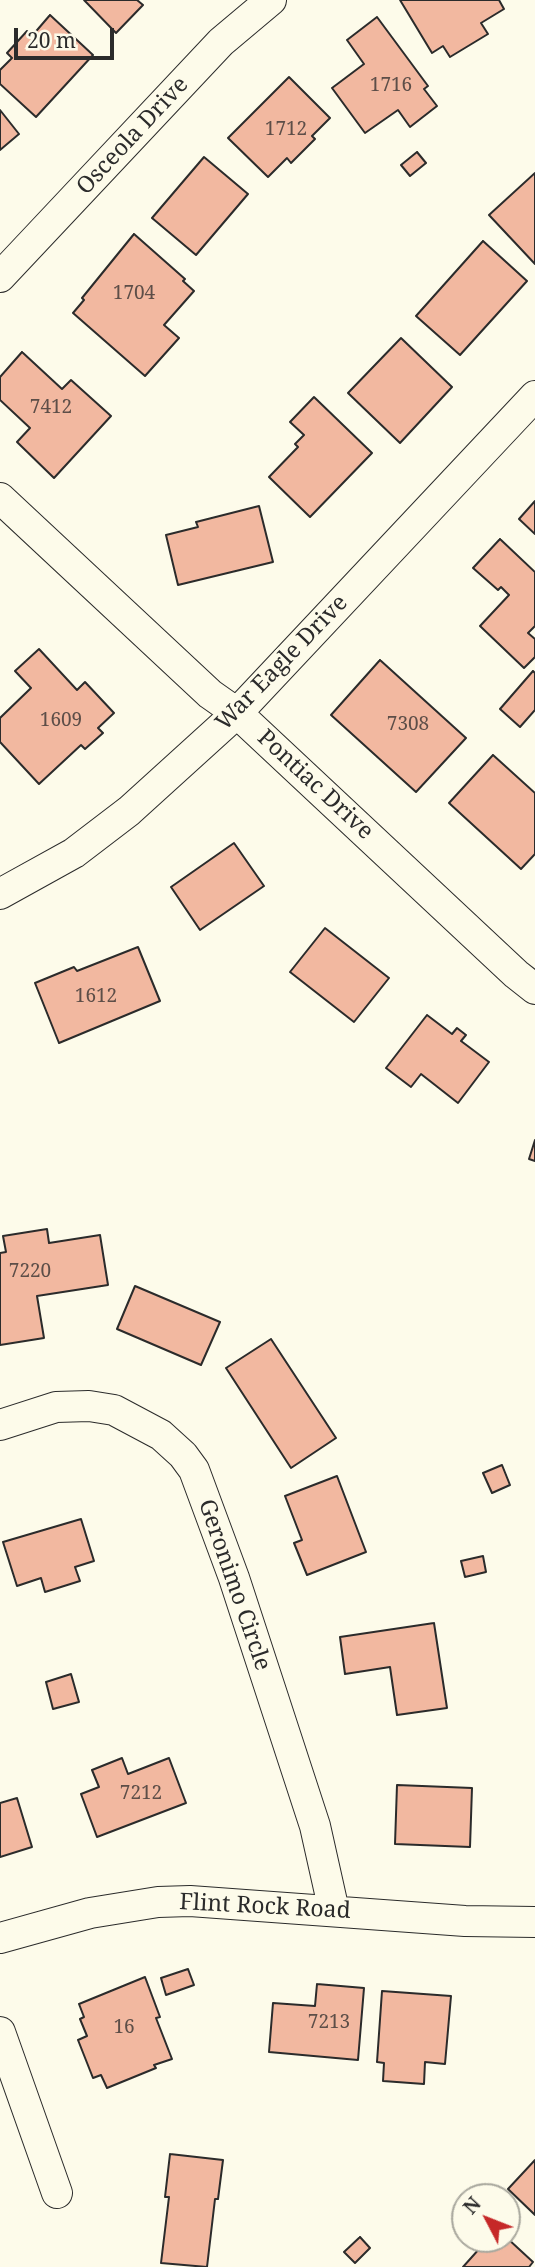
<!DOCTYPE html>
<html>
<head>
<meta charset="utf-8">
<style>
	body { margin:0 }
	#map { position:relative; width:535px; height:2267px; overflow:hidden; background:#fdfbea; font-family:"Noto Serif",serif }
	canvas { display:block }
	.north { position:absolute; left:451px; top:2183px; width:70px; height:70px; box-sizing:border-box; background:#fdfbea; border:2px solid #a9a89e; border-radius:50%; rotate:312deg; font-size:19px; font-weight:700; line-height:28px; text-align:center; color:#2b2b2b }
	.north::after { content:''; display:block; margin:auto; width:24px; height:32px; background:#c62828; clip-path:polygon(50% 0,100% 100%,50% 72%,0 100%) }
	.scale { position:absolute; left:14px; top:28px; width:100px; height:32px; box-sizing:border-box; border:4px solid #2b2b2b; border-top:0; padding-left:9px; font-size:21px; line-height:24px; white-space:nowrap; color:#2b2b2b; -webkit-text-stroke:5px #fdfbea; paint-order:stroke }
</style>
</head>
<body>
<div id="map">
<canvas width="535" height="2267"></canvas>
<div class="north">N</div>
<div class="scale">20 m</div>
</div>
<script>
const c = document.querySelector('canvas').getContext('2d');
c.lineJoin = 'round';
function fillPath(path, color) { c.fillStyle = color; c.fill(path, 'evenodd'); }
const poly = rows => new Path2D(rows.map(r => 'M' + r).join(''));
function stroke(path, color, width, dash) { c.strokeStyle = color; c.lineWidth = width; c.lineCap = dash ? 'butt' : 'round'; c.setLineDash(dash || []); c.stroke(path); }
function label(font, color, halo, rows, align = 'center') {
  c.font = font + ' "Noto Serif",serif'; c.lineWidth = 5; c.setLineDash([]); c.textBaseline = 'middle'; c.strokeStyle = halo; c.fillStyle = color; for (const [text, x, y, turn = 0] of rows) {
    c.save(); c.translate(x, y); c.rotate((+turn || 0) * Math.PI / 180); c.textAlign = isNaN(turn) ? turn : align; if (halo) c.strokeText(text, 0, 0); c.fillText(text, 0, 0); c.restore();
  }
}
const building = poly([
	[84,0,137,0,143,5,116,33,84,0],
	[400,0,499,0,504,9,481,23,488,34,450,57,443,46,432,53,400,0],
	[50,15,93,55,36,117,0,84,0,70,12,58,7,53,27,31,32,36,50,15],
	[377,17,428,86,424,89,437,106,410,127,398,110,365,133,332,88,364,64,347,40,377,17],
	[289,77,330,118,312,136,315,139,291,163,287,158,268,177,228,138,289,77],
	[0,110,19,134,0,150,0,110],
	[417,152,426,163,410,176,401,165,417,152],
	[204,157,248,194,196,255,152,218,204,157],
	[535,173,535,264,489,215,535,173],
	[134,234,185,279,183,281,194,291,164,325,179,338,145,376,73,313,84,300,82,298,134,234],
	[483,241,527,281,460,355,416,316,483,241],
	[401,338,452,387,400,443,348,393,401,338],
	[22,352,62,389,71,380,111,416,54,478,17,442,30,428,0,400,0,377,22,352],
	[314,397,372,453,310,517,269,477,298,447,295,444,304,435,290,422,314,397],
	[535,501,535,534,519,519,535,501],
	[259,506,273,562,178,585,166,535,198,527,196,522,259,506],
	[500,539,535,572,535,626,528,633,535,639,535,657,524,668,480,626,509,595,501,587,498,590,473,568,500,539],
	[39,649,77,690,85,682,114,713,98,728,103,733,85,749,81,745,39,784,0,742,0,718,31,688,15,671,39,649],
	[380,660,466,738,416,792,331,715,380,660],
	[533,671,535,673,535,710,520,727,500,709,533,671],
	[493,755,535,793,535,854,521,869,449,803,493,755],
	[234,843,264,886,200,930,171,887,234,843],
	[325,928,389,978,354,1022,290,972,325,928],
	[138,947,160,1001,59,1043,35,983,74,967,77,971,138,947],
	[427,1015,452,1034,457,1028,466,1035,461,1041,489,1062,458,1103,421,1074,411,1087,386,1068,427,1015],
	[535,1140,535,1161,529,1159,535,1140],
	[47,1229,49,1243,100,1235,108,1285,37,1296,44,1338,0,1345,0,1253,6,1252,3,1236,47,1229],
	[135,1286,220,1322,201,1365,117,1329,135,1286],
	[271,1339,336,1438,291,1468,226,1368,271,1339],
	[502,1465,510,1485,492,1493,483,1473,502,1465],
	[337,1476,366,1552,307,1575,294,1543,302,1540,285,1496,337,1476],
	[81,1519,94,1561,75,1567,80,1581,45,1592,41,1578,17,1586,3,1542,81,1519],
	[483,1556,486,1572,465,1577,461,1561,483,1556],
	[434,1623,447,1708,397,1715,390,1667,345,1674,340,1637,434,1623],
	[71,1674,79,1702,53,1709,46,1682,71,1674],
	[122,1758,128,1774,169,1758,186,1803,97,1837,81,1794,99,1787,92,1770,122,1758],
	[397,1785,472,1788,470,1847,395,1844,397,1785],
	[17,1798,32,1847,0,1857,0,1803,17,1798],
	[188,1969,194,1985,166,1995,161,1978,188,1969],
	[145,1977,160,2017,156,2018,172,2059,154,2065,156,2068,107,2088,101,2075,93,2078,78,2040,87,2036,80,2019,84,2017,79,2004,145,1977],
	[317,1984,364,1988,358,2060,269,2052,273,2003,315,2006,317,1984],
	[382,1991,451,1996,445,2064,425,2062,424,2084,383,2081,384,2063,377,2062,382,1991],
	[170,2154,223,2160,218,2199,215,2199,207,2267,161,2263,169,2197,165,2197,170,2154],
	[535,2160,535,2215,508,2189,535,2160],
	[360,2237,370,2248,355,2263,344,2252,360,2237],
	[507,2238,533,2262,529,2267,463,2267,488,2239,507,2238]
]);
const street = poly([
	[0,277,221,42,271,0],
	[0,498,210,694,237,713,516,974,535,989],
	[0,894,74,853,129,811,237,713,535,396],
	[0,1425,56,1407,89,1406,114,1410,161,1435,183,1455,194,1470,234,1578,315,1826,334,1911],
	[0,1938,90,1913,158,1902,190,1901,465,1921,535,1922],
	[0,2032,57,2193]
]);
const numberNames = [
	["1716",391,86],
	["1712",286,130],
	["1704",134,294],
	["7412",51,408],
	["1609",61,721],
	["7308",408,725],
	["1612",96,997],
	["7220",30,1272],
	["7212",141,1794],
	["7213",329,2023],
	["16",124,2028]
];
const streetNames = [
	["Osceola Drive",133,136,-47],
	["War Eagle Drive",282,663,-46],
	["Pontiac Drive",315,785,43],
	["Geronimo Circle",234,1585,71],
	["Flint Rock Road",265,1907,3]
];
fillPath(building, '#f2b8a0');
stroke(building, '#2b2b2b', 2);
stroke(street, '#2b2b2b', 32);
stroke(street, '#fdfbea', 30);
label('19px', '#5d4e48', null, numberNames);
label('23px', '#2b2b2b', '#fdfbea', streetNames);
</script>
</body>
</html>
